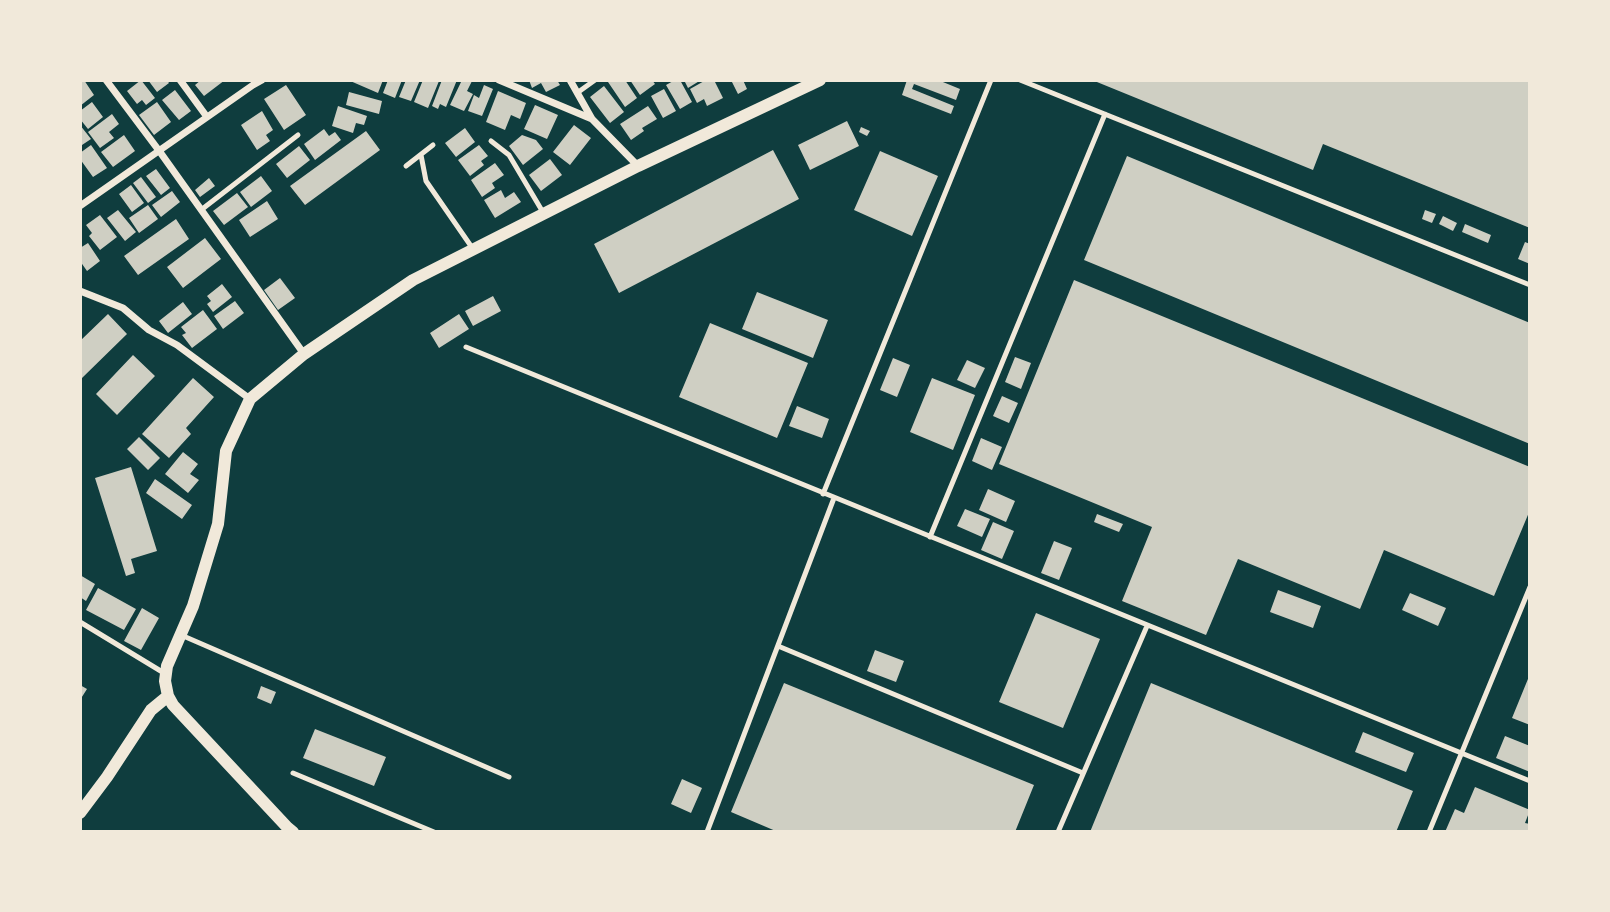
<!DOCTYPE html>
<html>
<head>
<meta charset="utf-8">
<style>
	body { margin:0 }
	#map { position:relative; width:1610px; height:912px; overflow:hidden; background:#0f3d3e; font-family:"PT Sans",sans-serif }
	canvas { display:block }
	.frame { position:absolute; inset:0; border:82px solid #f1e9da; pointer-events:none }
</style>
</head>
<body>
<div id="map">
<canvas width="1610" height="912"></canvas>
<div class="frame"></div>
</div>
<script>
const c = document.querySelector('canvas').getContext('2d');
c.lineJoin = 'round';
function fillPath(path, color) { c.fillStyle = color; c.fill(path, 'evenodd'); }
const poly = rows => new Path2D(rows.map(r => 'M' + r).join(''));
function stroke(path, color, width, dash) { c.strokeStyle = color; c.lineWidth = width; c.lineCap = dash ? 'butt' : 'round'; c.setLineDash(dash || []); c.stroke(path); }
const building = poly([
	[80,80,84,80,94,95,80,106],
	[141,80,155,98,146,105,142,100,137,104,127,91],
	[148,80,167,80,169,83,157,92],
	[201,80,225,80,204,96,195,85],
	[348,80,383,80,378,93],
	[388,80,402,80,395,98,383,93],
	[406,80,420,80,411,101,399,97],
	[423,80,439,81,428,108,414,102],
	[442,80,457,80,446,107,440,104,438,109,432,106],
	[462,80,472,81,467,91,473,94,464,111,450,105],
	[529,80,557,80,560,85,546,92,541,83,532,88],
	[610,80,625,80,637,98,625,107,608,82],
	[630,80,652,80,655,84,640,95],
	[675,80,680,80,692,102,680,109,666,85],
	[684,80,701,80,688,88],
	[706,80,714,80,723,98,707,106,704,99,697,103,690,89],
	[731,80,743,80,747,89,738,94],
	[907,80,938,80,960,89,956,100,914,84,912,89,954,106,951,114,902,95],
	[1092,80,1530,80,1530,228,1323,144,1313,170],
	[286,85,306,115,284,130,264,99],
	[484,85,493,89,482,116,468,111,474,95,479,98],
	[604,86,624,112,610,123,590,97],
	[664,89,676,111,663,118,651,96],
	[175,90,191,111,179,120,162,100],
	[498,91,526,103,520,119,511,115,505,130,486,122],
	[349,92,382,101,379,114,346,105],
	[92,102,103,117,88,129,80,119,80,111],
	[157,102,171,122,154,135,139,115],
	[535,105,558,115,547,139,524,129],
	[338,106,367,116,364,125,356,123,353,133,332,126],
	[648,106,657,119,642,128,644,131,631,140,620,124],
	[262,111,273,130,266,135,270,141,257,150,241,125],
	[112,114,119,124,109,132,114,138,100,148,88,132],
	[847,121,859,146,810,170,798,145],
	[80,125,91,139,82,145,80,143],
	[574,125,591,138,570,165,553,152],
	[861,127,870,131,867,136,859,132],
	[465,128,475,142,456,157,445,143],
	[324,129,329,136,335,132,341,140,315,160,304,144],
	[366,131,380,150,305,205,290,186],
	[124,135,135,151,113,167,101,152],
	[522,135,536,140,543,149,523,165,509,146],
	[91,145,107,168,93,177,80,159,80,153],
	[479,145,488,156,481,161,484,165,470,176,458,160],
	[299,146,310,160,287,178,276,164],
	[773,150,799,199,619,293,594,244],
	[880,151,938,176,912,236,854,210],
	[1127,156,1530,323,1530,444,1084,260],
	[550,159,562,175,541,191,529,175],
	[495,163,504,175,492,183,495,188,482,197,471,180],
	[156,169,170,188,161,195,146,176],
	[261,176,272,191,251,207,240,192],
	[141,177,156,197,148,203,133,183],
	[209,178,215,186,200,197,195,190],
	[131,185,144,203,132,212,119,194],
	[501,190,505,198,514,192,521,202,495,218,484,200],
	[172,191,180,202,161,217,152,205],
	[237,193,248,207,224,225,213,211],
	[267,201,278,219,250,237,239,220],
	[148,205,158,219,139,233,129,218],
	[118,210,136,232,125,241,107,218],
	[1425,210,1436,214,1432,223,1422,219],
	[100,215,117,237,100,250,89,236,92,233,86,225],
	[1443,216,1457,223,1453,231,1439,224],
	[176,219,189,239,138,275,124,256],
	[1465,224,1491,235,1488,243,1462,232],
	[205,238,221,259,183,288,167,267],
	[1525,242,1530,244,1530,264,1518,259],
	[88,243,100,261,87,271,80,261,80,248],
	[280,278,295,298,278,310,264,290],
	[1074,280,1530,467,1530,510,1494,596,1384,550,1360,609,1238,559,1206,635,1122,601,1152,527,999,464],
	[222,284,232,297,213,312,207,304,211,301,207,296],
	[757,292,828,320,813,358,742,329],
	[493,296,501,311,473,326,465,311],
	[235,301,244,313,223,329,214,316],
	[183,302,192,314,168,333,159,321],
	[203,310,217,329,192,348,182,335,186,333,181,327],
	[108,314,127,334,82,378,80,376,80,341],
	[459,314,469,329,439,348,430,333],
	[710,323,808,363,777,438,679,397],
	[133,355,155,376,117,415,96,394],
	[1015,357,1031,363,1021,389,1005,382],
	[893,358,910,365,897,397,880,390],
	[967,360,985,368,975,388,957,380],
	[193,378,214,397,186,428,191,434,169,458,142,434],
	[932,378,975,395,953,450,910,432],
	[1002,396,1018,403,1009,423,993,416],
	[797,406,829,419,822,438,789,426],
	[139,437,160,458,148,470,127,449],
	[981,438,1002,447,992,470,972,461],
	[183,452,198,464,190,474,199,480,188,493,165,474],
	[131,467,157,551,131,559,135,573,126,576,95,478],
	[155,479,192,505,182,519,146,493],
	[988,489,1015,501,1006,522,979,510],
	[965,509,990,519,982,537,957,526],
	[1097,514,1123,524,1119,532,1094,522],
	[993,522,1014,531,1002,559,981,550],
	[1054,541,1072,548,1059,580,1041,573],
	[80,575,95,584,86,601,80,597],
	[98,588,136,609,124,630,86,610],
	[1278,590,1321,606,1313,628,1270,612],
	[1410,593,1446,608,1438,626,1402,610],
	[142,608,159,618,141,650,124,641],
	[1036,613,1100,639,1063,728,999,702],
	[875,650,904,661,896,682,867,671],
	[1530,674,1530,725,1512,718],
	[784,683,1034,785,1015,832,778,832,731,812],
	[1151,683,1413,791,1396,832,1090,832],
	[80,685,87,689,80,700],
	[261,686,276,692,271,704,257,698],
	[315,729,386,757,374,786,303,758],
	[1363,732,1414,753,1406,772,1355,752],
	[1505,736,1530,746,1530,772,1496,758],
	[682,779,702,788,691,813,671,804],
	[1475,787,1530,810,1525,823,1530,824,1530,832,1445,832,1455,809,1464,813]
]);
const service = poly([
	[1020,80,1530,285],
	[577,93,595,80],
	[491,141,509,155,544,214],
	[421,155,426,181,473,249],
	[406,166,433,145],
	[201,210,298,135],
	[466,347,1530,781],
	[823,494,991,80],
	[930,537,1105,114],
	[80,622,164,673],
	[181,635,509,777],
	[778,646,1083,773],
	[293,773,434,832],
	[707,832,834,498],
	[1058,832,1147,626],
	[1429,832,1530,587]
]);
const minor = poly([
	[106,80,160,152,304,354],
	[180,80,207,117],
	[499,80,592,119],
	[570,80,592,119,638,166],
	[80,206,253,85,262,80],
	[80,291,123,308,149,330,177,345,250,399]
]);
const tertiary = poly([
	[80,813,107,777,151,710,168,696],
	[293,832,287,827,173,705,168,696,165,681,167,666,193,606,218,524,226,451,250,399,304,354,413,280,638,166,820,80]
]);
fillPath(building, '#cfcfc3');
stroke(service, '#f1e9da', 5);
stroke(minor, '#f1e9da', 7);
stroke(tertiary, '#f1e9da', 12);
</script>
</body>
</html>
